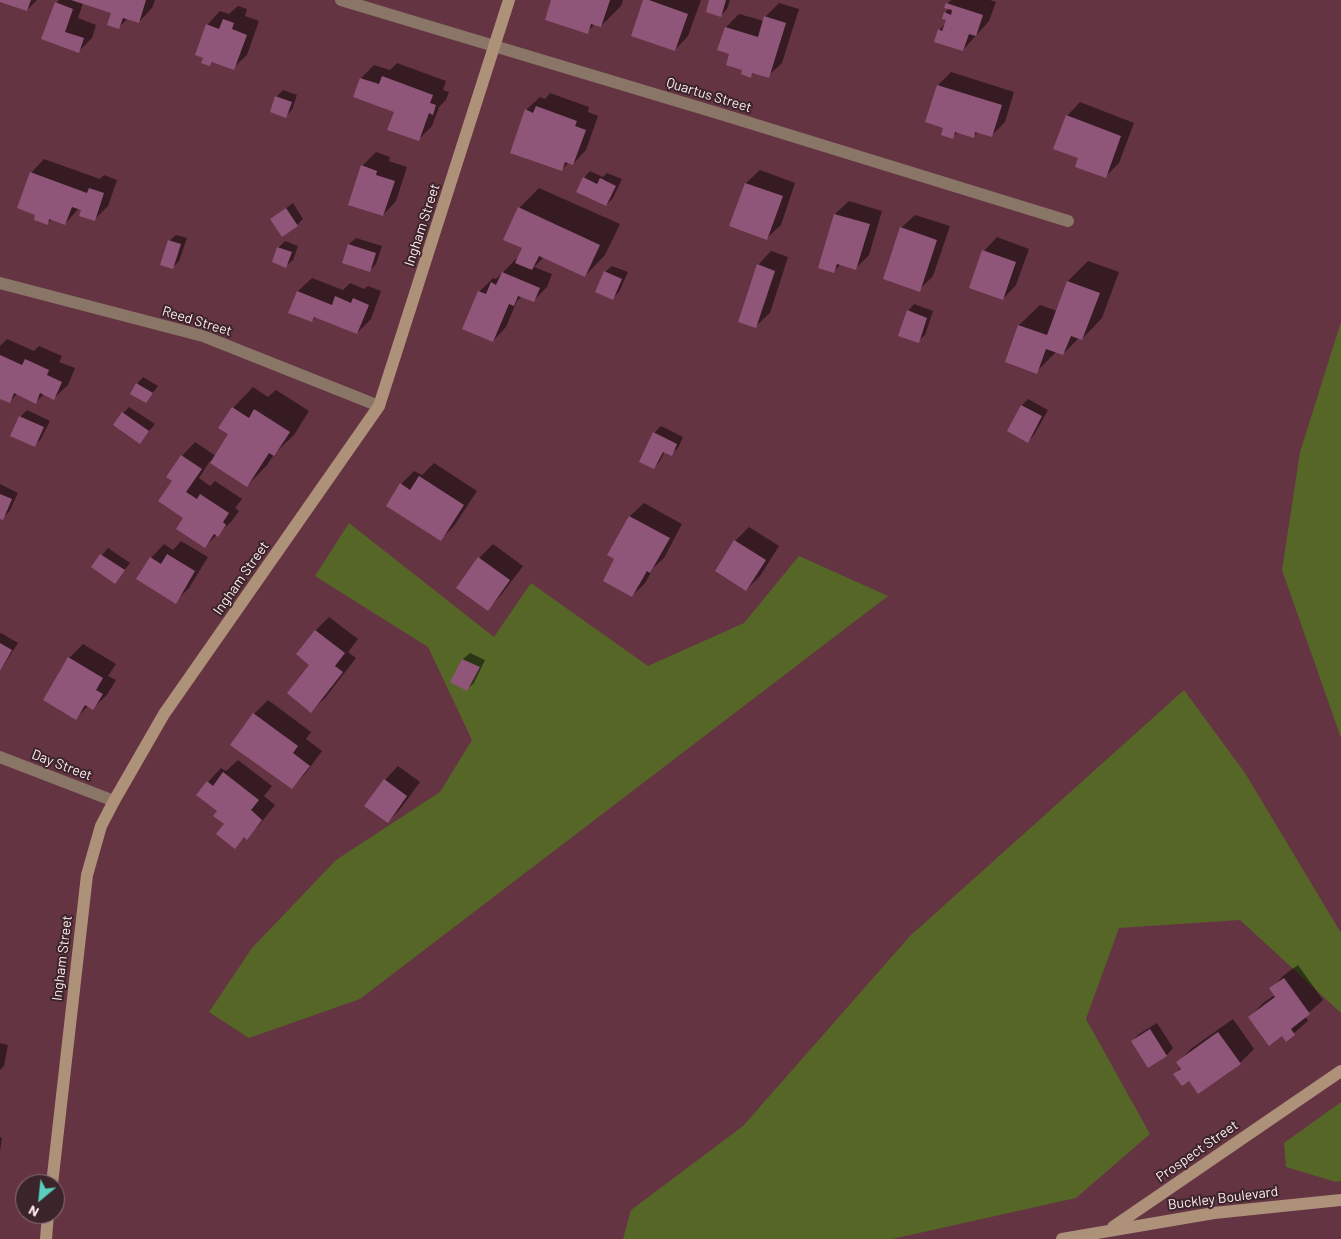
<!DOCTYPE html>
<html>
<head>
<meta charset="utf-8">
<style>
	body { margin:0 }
	#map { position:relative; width:1341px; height:1239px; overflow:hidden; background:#653442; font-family:Barlow,sans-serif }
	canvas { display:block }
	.north { position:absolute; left:15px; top:1174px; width:50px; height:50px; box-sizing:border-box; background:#3b242a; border:1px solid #897479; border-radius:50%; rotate:208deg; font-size:14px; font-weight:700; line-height:20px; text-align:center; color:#ffecf0 }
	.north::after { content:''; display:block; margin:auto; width:18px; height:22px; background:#5acebd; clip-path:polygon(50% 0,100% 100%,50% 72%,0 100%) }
</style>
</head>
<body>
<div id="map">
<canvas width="1341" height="1239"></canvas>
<div class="north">N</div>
</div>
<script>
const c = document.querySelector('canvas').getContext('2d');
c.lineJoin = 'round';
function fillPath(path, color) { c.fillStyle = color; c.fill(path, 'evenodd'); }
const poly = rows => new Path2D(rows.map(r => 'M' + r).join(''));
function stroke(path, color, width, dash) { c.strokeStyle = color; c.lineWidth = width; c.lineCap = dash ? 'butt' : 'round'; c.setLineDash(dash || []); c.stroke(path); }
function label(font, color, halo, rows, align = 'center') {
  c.font = font + ' Barlow,sans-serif'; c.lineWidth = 4; c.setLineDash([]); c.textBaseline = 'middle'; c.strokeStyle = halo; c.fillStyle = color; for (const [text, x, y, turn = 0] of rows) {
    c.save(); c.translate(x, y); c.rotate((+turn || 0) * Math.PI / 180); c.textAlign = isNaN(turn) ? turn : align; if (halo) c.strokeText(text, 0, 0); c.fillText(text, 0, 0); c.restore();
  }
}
const green = poly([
	[1341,322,1341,738,1282,570,1300,452],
	[349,523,494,637,531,583,648,666,744,623,799,556,888,596,360,999,249,1038,209,1012,252,948,336,860,440,792,472,740,428,647,315,576],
	[1184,690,1245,773,1341,933,1341,1013,1240,920,1119,928,1086,1019,1150,1134,1076,1198,892,1239,623,1239,631,1210,743,1126,910,936],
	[1341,1102,1341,1181,1336,1182,1286,1167,1284,1143]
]);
const shadow = poly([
	[0,0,37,0,27,10],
	[59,0,155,0,152,8,139,22,128,18,119,27,113,13,83,3,78,18,96,25,92,38,79,51,43,39,56,3],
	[553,0,623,0,621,6,601,26,595,24,587,32],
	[645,0,701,0,688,36,675,50],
	[711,0,730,0,727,9,720,16],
	[951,0,990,0,996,2,989,21,963,50,939,30,946,23,947,19,945,13,949,8,947,4],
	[779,3,799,9,782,63,768,76,754,72,750,76,731,53,726,27,739,14,764,21,765,17],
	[238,6,247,9,245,16,259,21,247,55,233,68,214,61,210,65,207,25,220,11,229,14],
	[397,63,446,81,443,90,449,92,446,100,439,107,432,126,418,140,395,111,361,78,374,65,390,70],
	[951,72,1014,92,1005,122,991,136,978,132,973,136,958,132,952,137,945,127,938,85],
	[283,90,297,95,292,110,285,116,276,97],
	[550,93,589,107,588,112,598,116,586,150,573,164,569,162,562,169,526,110,540,97,545,99],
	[1080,102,1134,123,1119,163,1105,177,1067,116],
	[376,152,390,157,389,161,407,167,396,201,383,215,362,166],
	[44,159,100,179,104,175,117,180,108,206,94,220,79,208,65,224,52,219,47,223,37,214,31,173],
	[760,170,795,183,781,225,767,238,731,226,746,183],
	[590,171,603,177,607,173,622,179,613,198,606,205,584,178],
	[539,188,620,224,605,255,585,276,544,257,534,267,552,274,547,287,533,301,522,296,517,301,506,327,493,341,479,292,493,278,496,279,516,259,518,259,523,247,519,208],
	[849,201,882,211,869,255,856,268,841,264,834,271,835,214],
	[293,203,303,219,297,225,272,219],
	[915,215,950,226,933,276,919,290,901,228],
	[176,235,187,238,179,261,172,268,169,241],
	[997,237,1029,249,1016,285,1003,299,984,251],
	[356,238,382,246,376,264,369,271,343,262,349,244],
	[285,241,298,246,293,260,286,266,278,248],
	[771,251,788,257,770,313,756,326,758,265],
	[1088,261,1119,272,1102,318,1082,339,1079,338,1063,354,1057,351,1036,372,1006,361,1019,325,1040,305,1057,311,1068,281],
	[612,266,628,272,619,292,613,298,605,272],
	[312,278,343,290,350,283,364,289,368,286,381,291,371,319,357,333,316,317,312,321,290,312,298,291],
	[914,304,933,311,925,335,918,341,908,311],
	[7,339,34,351,39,346,62,356,59,362,75,368,68,385,54,398,44,394,36,402,17,394,9,402,0,397,0,346],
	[143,377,158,386,146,402,137,384],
	[253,387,268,397,276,390,309,411,294,435,275,453,267,465,247,486,210,461,199,478,210,486,215,481,242,499,235,508,239,511,231,522,205,546,185,518,173,481,182,456,195,442,216,456,230,434,220,428,233,408],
	[1028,399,1048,410,1034,435,1028,441,1022,405],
	[129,407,155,424,140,442,123,413],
	[27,410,50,421,41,439,35,445,20,417],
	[661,426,683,437,678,448,671,454,665,451,660,461,654,468,654,433],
	[434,463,477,491,454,526,440,540,401,484,414,471,422,475],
	[0,484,18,493,9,512,2,518,0,517],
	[644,503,682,524,664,558,653,568,646,582,632,596,616,559,609,555,630,516],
	[749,527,779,546,760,576,746,590,716,571,735,541],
	[181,541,208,557,189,588,175,602,151,558,164,544,173,550],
	[493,544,523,566,501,595,488,609,458,588,479,558],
	[108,548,130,563,115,582,92,567],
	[329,617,358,639,348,652,356,658,325,698,311,711,311,665,298,654,316,630],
	[1,633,18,643,0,671,0,634],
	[83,644,116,664,108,676,116,680,107,695,93,708,88,706,76,718,69,658],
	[470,653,485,660,474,683,467,689,452,682,463,659],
	[268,700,311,732,306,739,322,751,305,774,292,788,254,714],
	[238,760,272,786,264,796,275,805,260,824,247,838,245,836,234,847,218,811,197,794,221,768,226,771],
	[398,766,420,782,401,808,388,822,385,780],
	[1298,965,1323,1000,1305,1016,1308,1021,1286,1040,1282,1034,1250,1017,1263,1003,1275,995,1271,989,1284,975],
	[1233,1019,1254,1049,1240,1063,1198,1092,1190,1079,1175,1074,1181,1067,1178,1062,1192,1048],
	[1157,1023,1173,1048,1167,1055,1148,1066,1132,1041,1139,1034],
	[0,1043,8,1045,4,1066,0,1070],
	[0,1137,2,1138,0,1151]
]);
const building = poly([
	[0,0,31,0,27,11,0,2],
	[71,0,146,0,139,23,123,18,119,29,107,25,111,13],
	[551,0,610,0,601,27,591,24,588,34,545,20],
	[643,0,649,0,688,14,675,51,631,36],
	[709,0,726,0,721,17,706,12],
	[55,2,73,9,65,32,84,38,79,53,41,39],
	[946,3,983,15,976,36,969,34,963,51,934,42,938,29,942,31,946,20,942,19,944,12,951,15,952,10,944,8],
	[764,16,786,23,769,78,752,73,751,78,741,74,742,70,726,65,729,54,717,50,725,27,758,37],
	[223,19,234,23,232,29,247,35,234,70,212,62,210,66,201,63,203,58,195,55,206,24,219,29],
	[382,76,433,95,430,103,436,105,433,115,429,113,419,141,387,130,394,112,353,97,360,78,379,84],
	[937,85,1002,105,992,137,975,132,974,138,955,132,953,139,941,135,943,128,925,122],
	[275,96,292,102,286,118,270,112],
	[536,106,577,121,575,126,586,130,573,165,565,162,562,171,510,153,525,109,533,113],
	[1066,115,1121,136,1106,178,1075,167,1078,158,1053,149],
	[361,165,377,171,376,175,395,181,383,216,348,205],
	[30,172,87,193,89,188,104,193,95,221,79,216,81,210,72,207,65,225,49,219,48,225,34,220,35,215,17,208],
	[583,177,597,184,600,178,616,186,606,206,576,192],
	[745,183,783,196,767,240,729,226],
	[518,207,600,245,585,277,539,256,532,270,515,263,522,248,503,240],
	[286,208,298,226,282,237,270,219],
	[834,214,870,224,856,270,837,264,834,273,818,268],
	[900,227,937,240,920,292,883,279],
	[168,240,181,244,173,269,160,265],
	[348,244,376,253,370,272,342,263],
	[277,247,292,252,286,268,272,262],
	[982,250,1016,262,1003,300,969,288],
	[757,264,775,271,756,328,738,322],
	[604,271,622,279,613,300,595,292],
	[502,272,540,288,534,302,518,296,514,306,509,304,493,342,462,329,478,291,486,294,491,282,496,285],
	[1067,281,1100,293,1082,340,1071,336,1063,355,1046,349,1037,374,1005,362,1018,325,1047,335],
	[297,291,332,305,335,296,351,303,353,298,369,305,357,334,314,317,312,322,288,313],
	[907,310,927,318,919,343,898,336],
	[0,355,22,365,25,359,49,370,47,375,62,382,54,400,40,393,36,404,14,393,10,403,0,399],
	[136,383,153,393,146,403,130,394],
	[1021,405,1042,416,1028,443,1007,431],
	[232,407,249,418,254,409,290,432,274,456,269,453,247,487,210,463,228,434,218,428],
	[122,412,149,431,140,444,113,425],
	[19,416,44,427,35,447,10,436],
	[653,432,677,444,672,456,663,452,654,469,639,462],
	[181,455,202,469,186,492,197,499,200,494,229,513,223,522,226,525,218,537,214,534,205,548,176,529,183,518,158,501,172,481,166,477],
	[419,476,464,505,441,541,386,506,400,483,410,490],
	[0,494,12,499,3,520,0,519],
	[629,516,670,538,650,573,647,571,632,597,603,581,614,559,607,555],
	[734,540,766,560,746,591,715,571],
	[100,554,125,570,115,584,91,567],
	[167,554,195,571,176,604,136,579,150,557,161,564],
	[478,557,510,580,488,611,456,588],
	[315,630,345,653,335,666,343,672,311,713,287,693,309,665,296,654],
	[0,643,12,650,0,671],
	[68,657,103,678,96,690,103,694,93,710,85,705,76,720,43,700],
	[462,659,480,667,467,691,450,682],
	[253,713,298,746,293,753,310,766,292,789,230,745],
	[223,772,259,800,251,810,262,820,247,840,244,837,235,849,216,834,224,824,213,816,217,811,196,795,207,781,213,786],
	[384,779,407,796,388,823,364,806],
	[1284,978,1310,1014,1291,1029,1295,1035,1286,1042,1282,1036,1269,1046,1248,1017,1275,997,1269,988],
	[1150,1029,1167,1056,1148,1068,1131,1041],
	[1218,1032,1241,1064,1198,1094,1189,1081,1182,1086,1173,1074,1181,1069,1176,1062]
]);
const street = poly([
	[341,0,724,115,1068,221],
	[0,283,203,336,379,406],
	[0,757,114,801]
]);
const secondary = poly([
	[52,1184,87,875,101,826,114,801,164,714,379,406,509,0],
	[1113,1227,1341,1071],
	[46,1239,48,1214],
	[1062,1239,1214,1213,1341,1200]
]);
const streetNames = [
	["Quartus Street",709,95,17],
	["Ingham Street",422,225,-72],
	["Reed Street",197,321,17],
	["Ingham Street",241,578,-55],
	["Day Street",62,765,21],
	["Ingham Street",62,958,-83],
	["Prospect Street",1197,1151,-35],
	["Buckley Boulevard",1223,1198,-7]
];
fillPath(green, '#556627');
fillPath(shadow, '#0007');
fillPath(building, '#90567a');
stroke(street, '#897667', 12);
stroke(secondary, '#ad9179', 12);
label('14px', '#ffecf0', '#3b242a', streetNames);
</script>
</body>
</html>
